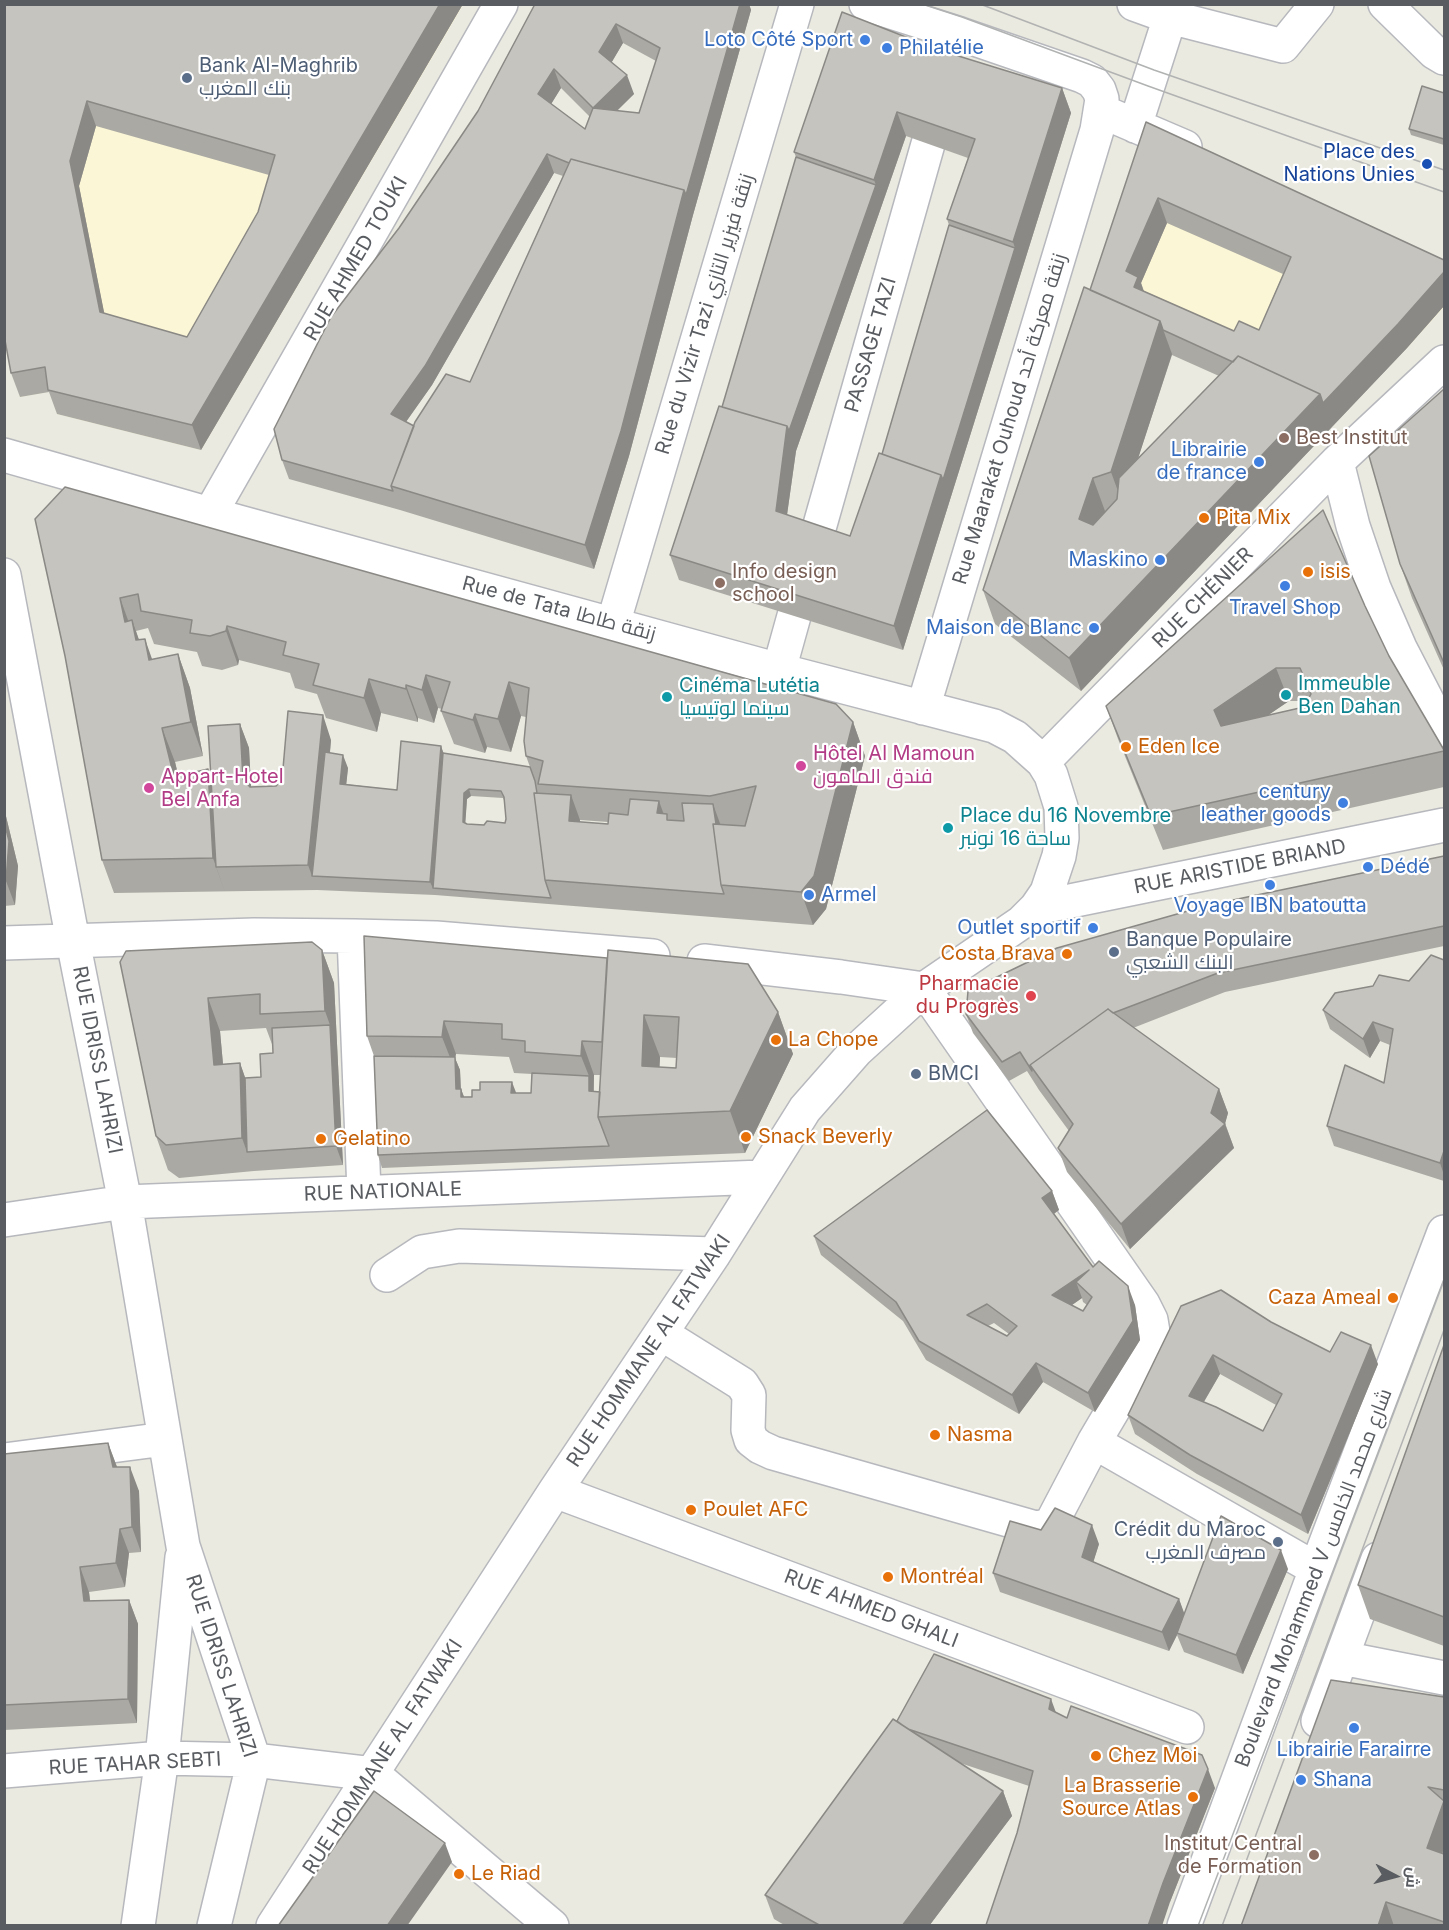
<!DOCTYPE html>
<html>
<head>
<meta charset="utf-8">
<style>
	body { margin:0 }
	#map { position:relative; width:1449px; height:1930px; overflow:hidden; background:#ebeae0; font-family:Inter,Cairo,sans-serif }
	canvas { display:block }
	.frame { position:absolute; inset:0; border:6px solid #595c61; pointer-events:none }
	.north { position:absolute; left:1365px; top:1846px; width:60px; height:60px; -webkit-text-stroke:4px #fff; paint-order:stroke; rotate:96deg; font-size:16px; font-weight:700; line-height:24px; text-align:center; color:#595c61 }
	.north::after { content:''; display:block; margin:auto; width:21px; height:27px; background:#595c61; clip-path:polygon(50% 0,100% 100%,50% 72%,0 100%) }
</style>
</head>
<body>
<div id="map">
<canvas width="1449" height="1930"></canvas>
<div class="frame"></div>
<div class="north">ش</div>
</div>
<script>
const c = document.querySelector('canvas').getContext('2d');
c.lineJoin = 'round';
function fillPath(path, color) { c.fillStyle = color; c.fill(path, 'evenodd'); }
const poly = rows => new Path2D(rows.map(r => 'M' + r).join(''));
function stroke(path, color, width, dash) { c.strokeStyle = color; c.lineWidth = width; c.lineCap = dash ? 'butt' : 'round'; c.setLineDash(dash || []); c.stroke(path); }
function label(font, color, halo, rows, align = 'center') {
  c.font = font + ' Inter,Cairo,sans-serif'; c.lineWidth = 4.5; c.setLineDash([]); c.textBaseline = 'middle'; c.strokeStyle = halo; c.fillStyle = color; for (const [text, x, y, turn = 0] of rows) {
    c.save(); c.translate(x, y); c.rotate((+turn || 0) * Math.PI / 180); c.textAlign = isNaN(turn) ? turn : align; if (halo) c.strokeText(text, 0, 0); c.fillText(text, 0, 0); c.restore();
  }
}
const commercial = poly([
	[4,5,463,5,201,450,57,414,53,391,20,397,4,309],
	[1155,146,1444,280,1444,307,1407,348,1096,321]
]);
const minor = poly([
	[866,4,960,34,1082,76,1092,81,1099,90,1102,99,1097,130,923,708],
	[1134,4,1170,17,1283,46,1317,4],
	[1385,4,1434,52,1444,58],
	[1101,111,1185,147],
	[1135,126,1170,17],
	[4,455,210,514,779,670,994,726,1015,737,1043,762,1051,775,1061,807,1062,838,1059,856,1047,892,1036,908,1022,922,924,989,856,1051,805,1109,714,1254,555,1491,273,1926],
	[1337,462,1353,526,1374,588,1400,648,1430,706,1444,730],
	[210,514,501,4],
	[814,546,928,144],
	[4,575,73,941,125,1202,183,1546,254,1760,214,1926],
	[613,624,797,4],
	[779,670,794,616],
	[1043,762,1337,462,1444,362],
	[1036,908,1444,825],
	[354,936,364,1192],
	[4,943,254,935,354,936,436,938,653,956],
	[4,1220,125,1202,762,1177],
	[387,1275,422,1252,459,1246,714,1254],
	[662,1334,742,1384,749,1395,748,1430,751,1440,760,1447,773,1453,1036,1528,1047,1526,1052,1522,1094,1442,1149,1349,1153,1332,1151,1320,1143,1304,924,989,841,977,704,961],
	[1094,1442,1316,1569],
	[4,1460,165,1439],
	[555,1491,1187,1727],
	[1342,1658,1444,1678],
	[1318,1721,1378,1559],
	[4,1771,162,1758,254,1760,373,1774],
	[373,1774,552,1926],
	[138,1926,162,1758,182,1557],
	[1184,1926,1316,1569,1444,1232]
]);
const tram = poly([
	[922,4,962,17,1148,86,1444,192],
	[980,4,1154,70,1444,170],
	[1198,1926,1444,1279],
	[1222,1926,1444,1330]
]);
const wall = poly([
	[4,4,463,4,201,450,57,414,49,392,20,397,11,373],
	[96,126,269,175,258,212,187,337,104,313,79,186],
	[535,4,749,4,751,10,693,215,629,456,594,569,400,510,289,479,282,460,399,228,478,111],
	[623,43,656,61,639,113,617,111,634,94,611,63],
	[561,88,590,117,585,129,551,104],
	[554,173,563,176,470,382,414,426,406,422,432,385],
	[939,50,1062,88,1071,113,903,650,679,580,670,555,722,407,796,157,794,152],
	[906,136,968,158,947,219,949,225,882,454,850,536,787,515,796,451],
	[1444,93,1444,145,1411,135,1409,129],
	[1146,122,1444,260,1444,306,1407,348,1081,691,995,624,983,590,1090,290],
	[1167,223,1283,274,1259,330,1234,331,1144,291,1141,283],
	[1172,355,1219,376,1138,458],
	[1444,389,1444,670,1412,598,1400,564],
	[35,519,853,722,865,756,826,909,813,925,435,895,317,890,114,893,102,860,65,656],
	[148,628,154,644,197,652,202,666,222,670,238,665,239,660,290,673,295,688,317,694,326,718,377,732,381,713,418,722,418,718,434,723,438,708,442,709,441,711,454,744,485,753,487,747,511,752,521,716,526,717,526,756,530,767,443,753,441,746,397,790,346,784,348,768,330,753,331,740,276,786,251,787,249,748,240,724,211,778,208,769,178,776,175,762,203,756,190,688,178,654,152,660,139,640,136,631],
	[471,796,503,798,504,800,506,819,505,823,484,825,467,824,465,823,467,799],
	[580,820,608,822,608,824,580,822],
	[1365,606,1389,656,1444,750,1444,787,1163,850,1118,739,1106,706],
	[1289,701,1307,701,1304,707,1268,715],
	[4,808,18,866,15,905,4,906],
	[1444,858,1444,946,1225,992,1133,1028,1219,1089,1228,1113,1225,1123,1234,1148,1130,1249,1067,1172,1058,1148,1069,1131,1039,1090,1027,1071,1009,1081,973,1033,966,1014],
	[364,936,778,1012,793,1054,745,1153,382,1168,378,1155,374,1056,367,1036],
	[456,1054,509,1057,514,1073,532,1074,531,1093,464,1097,461,1089,460,1070,455,1058],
	[660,1057,677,1058,676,1068,659,1067],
	[594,1075,601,1075,600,1092,594,1091],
	[322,950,334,983,343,1165,254,1171,179,1178,168,1170,156,1136,120,962],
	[266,1028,273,1047,273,1053,261,1077,245,1078,240,1063,223,1064,220,1031],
	[1444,960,1444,1181,1334,1146,1327,1126,1384,1083,1390,1045,1380,1041,1370,1058,1330,1029,1323,1010,1409,981],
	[1052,1191,1059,1210,1054,1214,1093,1267,1135,1305,1140,1340,1095,1412,1043,1382,1019,1414,926,1360,903,1321,821,1255,814,1236],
	[1082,1298,1083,1302,1087,1305,1083,1311,1072,1305],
	[994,1323,1009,1334,1007,1336,988,1326],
	[1181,1306,1271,1322,1330,1352,1378,1364,1308,1534,1197,1474,1135,1434,1128,1415],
	[1220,1374,1276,1405,1263,1431,1204,1402],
	[1444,1345,1444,1646,1370,1619,1358,1585],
	[108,1443,117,1467,139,1491,141,1552,129,1553,125,1587,89,1592,90,1601,129,1600,138,1624,137,1723,4,1730,4,1454],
	[1099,1544,1093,1562,1179,1599,1184,1614,1288,1569,1243,1674,1184,1652,1177,1635,1169,1651,1000,1592,993,1573],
	[1444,1697,1444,1848,1443,1853,1444,1854,1444,1926,1241,1926],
	[1056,1712,1067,1718,1215,1788,1170,1902,1017,1833,1029,1786,960,1763,1003,1791,1012,1816,929,1926,786,1926,774,1919,765,1895,897,1721]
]);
const shadedWall = poly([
	[440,4,463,4,201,450,192,425],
	[740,4,749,4,751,10,693,215,629,456,594,569,585,545,684,190],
	[616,24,623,43,606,72,599,52],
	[554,69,561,88,545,114,538,94],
	[627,75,634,94,600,127,593,108],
	[1062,88,1071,113,903,650,894,626,941,475,1015,248,1013,242],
	[87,101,96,126,79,186,109,337,100,312,70,161],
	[897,112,906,136,796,451,784,536,776,511,787,426,876,185,874,180],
	[547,154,554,173,432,385,398,433,391,414],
	[1158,198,1167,223,1141,283,1147,302,1143,312,1126,271],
	[1444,272,1444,306,1407,348,1081,691,1069,658,1320,394],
	[1160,321,1172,354,1123,505,1111,472],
	[1093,478,1105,511,1091,553,1079,519],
	[120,598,132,631,125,622],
	[132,620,144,654,136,640],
	[227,626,239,660,238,665,226,631],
	[145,639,157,673,149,660],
	[178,654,190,688,203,756,191,722],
	[1276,668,1289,701,1226,744,1214,710],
	[426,675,438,708,434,723,422,690],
	[369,679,381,713,377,732,364,698],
	[509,682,521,716,511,752,498,719],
	[406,685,418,718,418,722,406,689],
	[475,714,487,747,485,753,473,720],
	[323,715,331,740,318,877,312,876,308,865],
	[853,722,865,756,826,909,813,925,801,892],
	[240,724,249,748,252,804,243,779],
	[162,728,175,762,187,810,174,777],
	[441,746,446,760,433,888,430,882],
	[343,755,348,768,345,797,340,784],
	[208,769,220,802,216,867,225,892,213,858],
	[469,789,471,796,467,799,465,828,463,822,464,793],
	[571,795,580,820,578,846,569,821],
	[659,801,668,826,657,813],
	[713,804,722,829,723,885],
	[4,808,18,866,15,905,6,881],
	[322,950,334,983,343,1165,336,1146,330,1025,325,1011],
	[208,998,220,1031,226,1098,214,1065],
	[778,1012,793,1054,745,1153,730,1111],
	[644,1015,660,1057,658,1108,642,1066],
	[444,1021,456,1054,455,1058,460,1070,461,1096,461,1089,466,1102,465,1110,456,1089,455,1070,442,1037],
	[1373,1022,1380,1041,1370,1058,1363,1039],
	[582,1041,594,1075,593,1104,589,1091,589,1076,581,1056],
	[240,1063,252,1097,247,1152,242,1138],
	[512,1082,517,1095,511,1093],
	[1219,1089,1228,1113,1225,1124,1234,1148,1130,1249,1121,1224,1211,1113],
	[1444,1151,1444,1175,1440,1163],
	[1052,1191,1059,1210,1049,1217,1042,1198],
	[1089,1270,1076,1282,1082,1298,1059,1314,1052,1295],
	[1128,1286,1135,1305,1140,1340,1095,1412,1088,1393],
	[1371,1345,1378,1364,1308,1534,1301,1515],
	[1213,1355,1220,1374,1196,1415,1189,1396],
	[1036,1363,1043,1382,1019,1414,1012,1395],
	[108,1443,117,1467,113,1467],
	[130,1467,139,1491,141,1552,132,1527],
	[1092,1525,1099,1544,1089,1576,1082,1557],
	[120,1529,129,1553,125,1587,116,1563],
	[1281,1550,1288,1569,1243,1674,1236,1655],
	[80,1567,89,1592,93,1625,84,1601],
	[1179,1599,1186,1618,1177,1633,1177,1635,1169,1651,1162,1632],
	[129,1600,138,1624,137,1723,128,1699],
	[1051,1699,1058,1718,1049,1709],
	[1208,1769,1215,1788,1170,1902,1162,1926,1148,1926,1163,1883],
	[1003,1791,1012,1816,929,1926,902,1926],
	[1444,1801,1444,1848,1436,1872,1427,1848],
	[445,1843,452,1862,407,1926,387,1926],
	[1386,1902,1394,1926,1378,1926]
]);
const building = poly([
	[4,4,440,4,192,425,48,390,45,367,11,373,4,335,4,4],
	[87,101,275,155,258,212,187,337,100,312,70,161,87,101],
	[535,4,740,4,686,195,684,190,571,159,569,163,547,154,425,366,391,414,414,426,391,486,393,491,282,460,274,429,331,317,399,228,478,111,535,4],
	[616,24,660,48,639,113,593,108,627,75,599,52,616,24],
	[554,69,593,108,585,129,538,94,554,69],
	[842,12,939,50,1062,88,1013,242,947,219,975,139,897,112,874,180,794,152,842,12],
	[1422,86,1444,93,1444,139,1409,129,1422,86],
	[1146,122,1444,260,1444,272,1398,324,1323,403,1320,394,1238,356,1233,362,1163,330,1160,321,1090,290,1146,122],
	[1158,198,1291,257,1259,330,1239,321,1234,331,1134,287,1138,277,1126,271,1158,198],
	[796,157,876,185,789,431,787,426,722,407,796,157],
	[571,159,684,190,621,431,585,545,391,486,415,422,446,374,470,382,571,159],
	[949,225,1015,248,943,480,941,475,882,454,949,225],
	[1084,287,1160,321,1111,472,1093,478,1079,519,1093,525,1117,499,1119,478,1238,356,1320,394,1069,658,983,590,1084,287],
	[1444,389,1444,663,1400,564,1369,456,1444,389],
	[719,406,787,426,776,511,850,536,879,453,941,475,894,626,670,555,719,406],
	[65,487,836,704,853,722,814,876,801,892,721,885,713,824,745,826,756,786,710,796,538,784,543,761,526,756,524,741,529,688,509,682,498,719,475,714,473,720,441,711,450,682,426,675,422,690,406,685,406,689,369,679,364,698,313,685,319,664,283,655,286,642,227,626,226,631,210,636,190,633,192,620,141,611,138,594,120,598,125,622,132,620,136,640,145,639,149,660,178,654,191,722,162,728,174,777,208,769,213,858,102,860,65,656,35,519,65,487],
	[1323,510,1365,606,1389,656,1444,750,1444,751,1151,816,1106,706,1323,510],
	[1276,668,1300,668,1311,694,1304,707,1221,726,1214,710,1276,668],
	[288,711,323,715,308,865,216,867,208,726,240,724,243,779,250,787,276,786,282,780,288,711],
	[401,741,441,746,430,882,312,876,325,752,343,755,340,784,397,790,401,741],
	[443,753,530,767,535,781,537,793,534,793,545,880,551,898,433,888,443,753],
	[469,789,501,791,504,797,506,819,505,823,487,821,484,825,467,824,463,822,464,793,469,789],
	[534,793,571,795,569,821,608,824,609,813,628,815,630,799,659,801,657,813,667,814,667,820,684,821,682,803,713,804,716,824,713,824,721,885,724,894,545,880,534,793],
	[4,821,9,841,6,881,4,881,4,821],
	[1444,856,1444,926,1218,973,1113,1013,1108,1009,1030,1065,1032,1071,1020,1052,1002,1062,966,1014,968,991,1057,948,1209,905,1444,856],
	[364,936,607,958,602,1042,582,1041,581,1056,525,1052,525,1041,502,1039,502,1024,444,1021,442,1037,367,1036,364,936],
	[312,942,322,950,325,1011,260,1014,260,994,208,998,214,1065,240,1063,242,1138,166,1145,156,1136,120,962,126,951,312,942],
	[608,950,748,964,778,1012,730,1111,598,1117,608,950],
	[644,1015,679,1017,676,1068,642,1066,644,1015],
	[1431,955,1444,960,1444,1151,1440,1163,1327,1126,1345,1065,1384,1083,1393,1029,1373,1022,1363,1039,1323,1010,1335,993,1373,986,1379,975,1409,981,1431,955],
	[1108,1009,1219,1089,1211,1113,1225,1124,1121,1224,1058,1148,1073,1124,1030,1065,1108,1009],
	[330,1025,336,1146,247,1152,245,1078,261,1077,260,1054,273,1053,272,1028,330,1025],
	[374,1056,455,1057,456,1089,461,1089,461,1097,472,1097,472,1090,480,1090,480,1082,512,1082,511,1093,531,1093,532,1073,589,1076,589,1091,600,1092,598,1117,609,1146,378,1155,374,1056],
	[987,1110,1052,1191,1042,1198,1093,1267,1099,1261,1128,1286,1133,1321,1088,1393,1036,1363,1012,1395,919,1341,896,1302,814,1236,987,1110],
	[1089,1270,1076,1282,1092,1297,1083,1311,1052,1295,1089,1270],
	[987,1304,1017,1326,1007,1336,967,1315,987,1304],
	[1221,1290,1271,1322,1330,1352,1341,1332,1371,1345,1301,1515,1190,1455,1128,1415,1181,1306,1221,1290],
	[1213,1355,1282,1394,1263,1431,1216,1407,1189,1396,1213,1355],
	[1444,1345,1444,1617,1358,1585,1444,1345],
	[108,1443,113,1467,130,1467,132,1527,120,1529,116,1563,80,1567,84,1601,129,1600,128,1699,4,1705,4,1454,108,1443],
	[1055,1508,1092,1525,1082,1557,1179,1599,1162,1632,993,1573,1010,1521,1041,1530,1055,1508],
	[1221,1516,1281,1550,1236,1655,1177,1633,1221,1516],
	[934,1654,1051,1699,1049,1709,1067,1718,1071,1706,1202,1755,1208,1769,1163,1883,1148,1926,986,1925,1017,1833,1033,1771,908,1729,897,1721,934,1654],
	[1331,1680,1444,1697,1444,1790,1428,1787,1444,1801,1427,1848,1444,1854,1444,1922,1386,1902,1378,1926,1241,1926,1331,1680],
	[893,1719,1003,1791,902,1926,821,1926,765,1895,893,1719],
	[374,1791,445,1843,387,1926,278,1926,374,1791]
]);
const markers = [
	[865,40,6,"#3f7fe0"],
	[887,48,6,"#3f7fe0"],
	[187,78,6,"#5c6f8a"],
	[1427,164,6,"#1a4fb4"],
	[1284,438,6,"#8d6e63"],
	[1259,462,6,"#3f7fe0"],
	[1204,518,6,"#e8710a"],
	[1160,560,6,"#3f7fe0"],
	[1308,572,6,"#e8710a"],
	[720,583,6,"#8d6e63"],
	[1285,586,6,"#3f7fe0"],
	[1094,628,6,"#3f7fe0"],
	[1286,695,6,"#0f9aa8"],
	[667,697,6,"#0f9aa8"],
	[1126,747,6,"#e8710a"],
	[801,766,6,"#d1479c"],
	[149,788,6,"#d1479c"],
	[1343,803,6,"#3f7fe0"],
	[948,828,6,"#0f9aa8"],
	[1368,867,6,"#3f7fe0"],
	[1270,885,6,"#3f7fe0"],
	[809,895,6,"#3f7fe0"],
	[1093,928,6,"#3f7fe0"],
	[1114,952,6,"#5c6f8a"],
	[1067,954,6,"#e8710a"],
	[1031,996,6,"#e0444e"],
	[776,1040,6,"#e8710a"],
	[916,1074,6,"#5c6f8a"],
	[746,1137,6,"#e8710a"],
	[321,1139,6,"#e8710a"],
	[1393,1298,6,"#e8710a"],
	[935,1435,6,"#e8710a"],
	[691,1510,6,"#e8710a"],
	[1278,1542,6,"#5c6f8a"],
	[888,1577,6,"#e8710a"],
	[1354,1728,6,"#3f7fe0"],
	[1096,1756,6,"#e8710a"],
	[1301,1780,6,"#3f7fe0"],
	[1193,1797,6,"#e8710a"],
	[1314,1855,6,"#8d6e63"],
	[459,1874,6,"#e8710a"]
];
const shopNames = [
	["Loto Côté Sport",853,40],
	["Philatélie",899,48,"left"],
	["Librairie",1247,450],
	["de france",1247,473],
	["Maskino",1148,560],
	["Travel Shop",1285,608,"center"],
	["Maison de Blanc",1082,628],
	["century",1331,792],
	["leather goods",1331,815],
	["Dédé",1380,867,"left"],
	["Armel",821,895,"left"],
	["Voyage IBN batoutta",1270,906,"center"],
	["Outlet sportif",1081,928],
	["Librairie Farairre",1354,1750,"center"],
	["Shana",1313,1780,"left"]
];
const serviceNames = [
	["Bank Al-Maghrib",199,66],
	["بنك المغرب",199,89],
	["Banque Populaire",1126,940],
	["البنك الشعبي",1126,963],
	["BMCI",928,1074],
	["Crédit du Maroc",1266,1530,"right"],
	["مصرف المغرب",1266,1553,"right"]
];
const transitNames = [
	["Place des",1415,152],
	["Nations Unies",1415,175]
];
const streetNames = [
	["RUE AHMED TOUKI",356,259,-60],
	["Rue du Vizir Tazi زنقة فيزير التازي",705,314,-73],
	["PASSAGE TAZI",871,345,-74],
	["Rue Maarakat Ouhoud زنقة معركة أحد",1010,419,-73],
	["RUE CHÉNIER",1203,598,-45],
	["Rue de Tata زنقة طاطا",559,609,15],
	["RUE ARISTIDE BRIAND",1240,867,-11],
	["RUE IDRISS LAHRIZI",97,1060,79],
	["RUE NATIONALE",383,1192,-2],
	["RUE HOMMANE AL FATWAKI",649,1351,-56],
	["Boulevard Mohammed V شارع محمد الخامس",1314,1578,-69],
	["RUE AHMED GHALI",871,1609,21],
	["RUE IDRISS LAHRIZI",221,1666,72],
	["RUE HOMMANE AL FATWAKI",383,1757,-57],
	["RUE TAHAR SEBTI",135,1764,-3]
];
const educationNames = [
	["Best Institut",1296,438],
	["Info design",732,572],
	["school",732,595],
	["Institut Central",1302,1844,"right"],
	["de Formation",1302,1867,"right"]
];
const foodNames = [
	["Pita Mix",1216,518],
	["isis",1320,572],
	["Eden Ice",1138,747],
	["Costa Brava",1055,954,"right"],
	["La Chope",788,1040],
	["Snack Beverly",758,1137],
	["Gelatino",333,1139],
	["Caza Ameal",1381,1298,"right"],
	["Nasma",947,1435],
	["Poulet AFC",703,1510],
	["Montréal",900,1577],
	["Chez Moi",1108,1756],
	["La Brasserie",1181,1786,"right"],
	["Source Atlas",1181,1809,"right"],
	["Le Riad",471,1874]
];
const cultureNames = [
	["Immeuble",1298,684],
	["Ben Dahan",1298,707],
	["Cinéma Lutétia",679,686],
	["سينما لوتيسيا",679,709],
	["Place du 16 Novembre",960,816],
	["ساحة 16 نونبر",960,839]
];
const hotelNames = [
	["Hôtel Al Mamoun",813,754],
	["فندق المامون",813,777],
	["Appart-Hotel",161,777],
	["Bel Anfa",161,800]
];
const healthNames = [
	["Pharmacie",1019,984],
	["du Progrès",1019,1007]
];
fillPath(commercial, '#fbf6d5');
stroke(minor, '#b6b8bd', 36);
stroke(minor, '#fff', 33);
stroke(tram, '#b1b2b2', 1.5);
fillPath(wall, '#aaa9a3');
fillPath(shadedWall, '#8b8985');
fillPath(building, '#c6c4be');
stroke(building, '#8b8985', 1.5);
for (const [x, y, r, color] of markers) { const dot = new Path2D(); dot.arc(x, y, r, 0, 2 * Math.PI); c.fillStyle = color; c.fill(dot); stroke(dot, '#fff', 2); }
label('20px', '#366cbe', '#fff', shopNames, 'right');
label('20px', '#4e5e75', '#fff', serviceNames, 'left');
label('20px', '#164399', '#fff', transitNames, 'right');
label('20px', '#595c61', '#fff', streetNames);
label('20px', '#785e54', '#fff', educationNames, 'left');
label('20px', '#c56008', '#fff', foodNames, 'left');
label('20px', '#0d838f', '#fff', cultureNames, 'left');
label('20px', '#b23c85', '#fff', hotelNames, 'left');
label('20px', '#be3a42', '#fff', healthNames, 'right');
</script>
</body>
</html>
